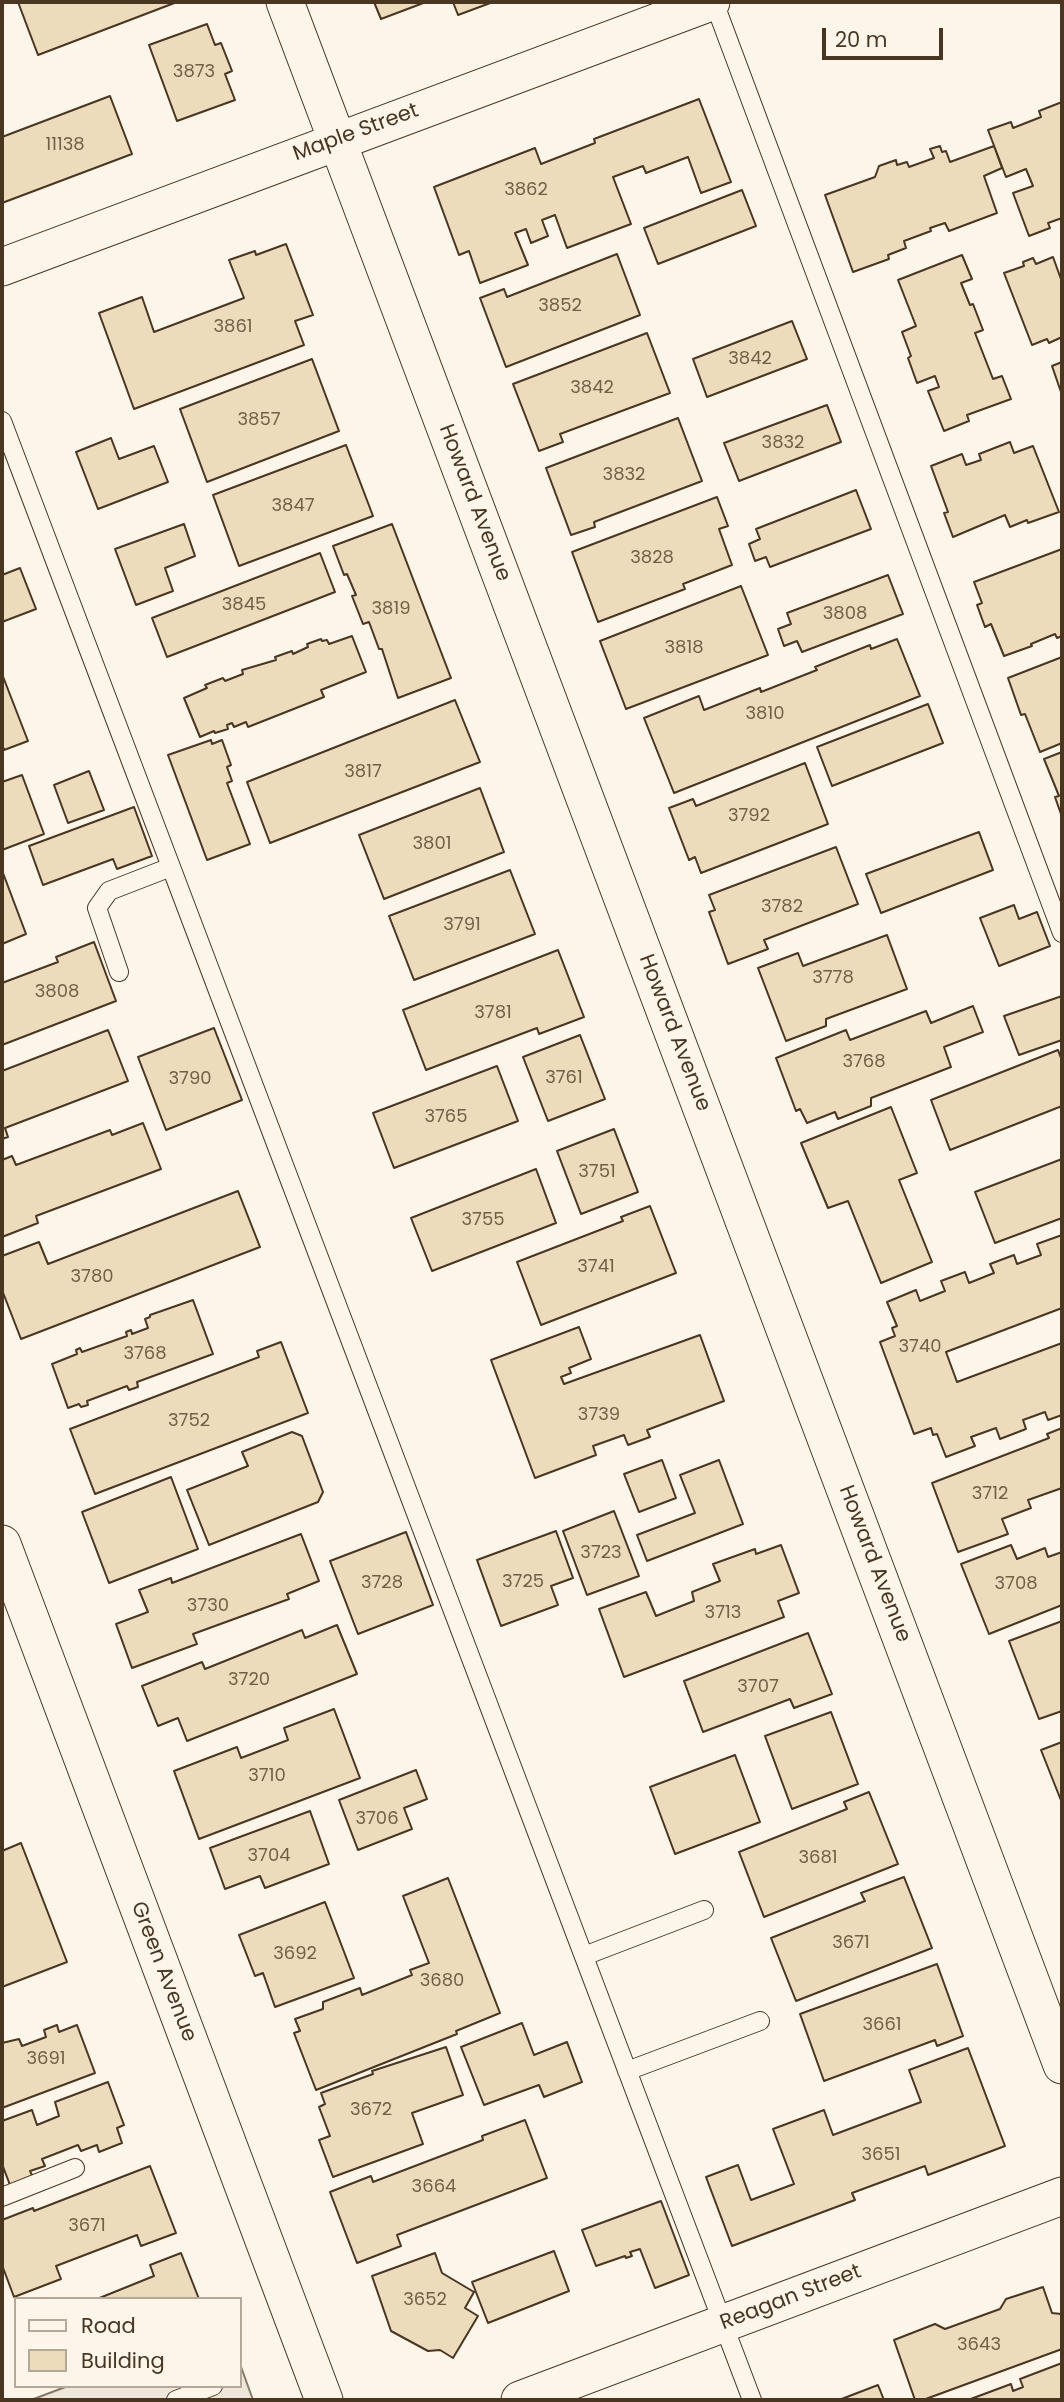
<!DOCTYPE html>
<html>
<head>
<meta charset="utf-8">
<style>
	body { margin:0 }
	#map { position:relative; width:1064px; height:2402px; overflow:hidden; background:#fbf6e9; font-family:Poppins,sans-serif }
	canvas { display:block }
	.frame { position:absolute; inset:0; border:4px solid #4a3520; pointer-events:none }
	.legend { position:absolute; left:14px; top:2297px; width:228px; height:91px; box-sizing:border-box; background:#fbf6e9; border:2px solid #b4a999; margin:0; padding:9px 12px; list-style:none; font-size:21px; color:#4a3520 }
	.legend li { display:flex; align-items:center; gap:14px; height:35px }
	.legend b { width:35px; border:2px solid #b4a999 }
	.scale { position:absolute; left:822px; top:28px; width:121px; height:32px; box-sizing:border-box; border:4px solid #4a3520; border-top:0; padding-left:9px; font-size:21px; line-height:24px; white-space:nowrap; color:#4a3520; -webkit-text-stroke:5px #fbf6e9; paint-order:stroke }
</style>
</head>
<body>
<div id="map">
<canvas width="1064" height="2402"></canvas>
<div class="frame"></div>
<ul class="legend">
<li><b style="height:9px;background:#fbf6e9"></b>Road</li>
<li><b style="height:19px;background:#ecdcbc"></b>Building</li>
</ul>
<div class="scale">20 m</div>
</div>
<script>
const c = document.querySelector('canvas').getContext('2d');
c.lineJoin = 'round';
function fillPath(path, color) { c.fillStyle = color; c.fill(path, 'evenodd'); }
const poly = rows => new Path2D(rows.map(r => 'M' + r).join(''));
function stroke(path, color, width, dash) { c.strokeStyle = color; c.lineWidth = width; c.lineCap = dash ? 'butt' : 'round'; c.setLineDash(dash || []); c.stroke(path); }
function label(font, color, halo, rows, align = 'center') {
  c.font = font + ' Poppins,sans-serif'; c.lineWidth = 5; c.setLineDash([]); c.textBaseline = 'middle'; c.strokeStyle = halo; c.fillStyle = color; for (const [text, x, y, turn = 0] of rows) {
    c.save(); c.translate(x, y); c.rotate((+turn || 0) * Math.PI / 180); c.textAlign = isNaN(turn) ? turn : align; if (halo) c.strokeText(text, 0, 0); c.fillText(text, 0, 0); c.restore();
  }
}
const parking = poly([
	[240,2364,253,2400,31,2400,68,2386,240,2386,240,2364]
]);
const building = poly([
	[18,2,177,2,38,55,18,2],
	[374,2,426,2,381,19,374,2],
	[453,2,493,2,458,15,453,2],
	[207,24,215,45,221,43,232,71,225,74,235,100,177,121,149,45,207,24],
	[110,96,132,154,2,203,2,137,110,96],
	[699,99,731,182,701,193,688,157,646,173,643,166,613,177,631,224,567,248,555,215,542,220,548,236,531,243,526,229,515,233,528,265,480,283,469,251,459,255,434,187,535,148,541,164,595,143,594,139,699,99],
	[1062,102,1062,218,1048,223,1050,228,1029,236,1013,193,1033,186,1026,169,1006,177,988,130,1011,122,1013,128,1041,117,1039,111,1062,102],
	[940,146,942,152,946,151,950,162,994,146,1002,168,984,176,997,213,949,231,945,223,930,228,931,231,904,241,906,248,888,255,889,259,853,272,825,195,875,177,879,166,896,160,897,165,907,162,909,167,934,158,930,149,940,146],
	[742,190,756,226,658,264,644,228,742,190],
	[286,244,313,315,295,321,304,345,134,409,99,313,142,297,154,332,244,298,229,260,255,251,256,255,286,244],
	[617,254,640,315,506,367,480,298,504,289,507,297,617,254],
	[962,255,972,279,961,283,970,305,973,304,983,330,975,333,993,379,1002,376,1011,399,967,415,969,421,944,431,928,391,939,387,935,376,917,383,908,358,911,356,902,332,916,326,898,280,962,255],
	[1053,257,1062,282,1062,337,1049,343,1047,339,1032,345,1004,273,1024,266,1023,262,1033,258,1036,264,1053,257],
	[792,321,807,359,707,397,693,359,792,321],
	[647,333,670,393,560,434,563,442,539,451,513,384,647,333],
	[312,359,339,431,207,482,180,409,312,359],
	[1062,362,1062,395,1052,366,1062,362],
	[827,405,841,442,739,481,724,443,827,405],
	[678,418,702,481,594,522,595,527,571,535,546,468,678,418],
	[111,438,119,459,154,446,168,482,98,509,76,452,111,438],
	[1010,442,1014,453,1033,446,1059,512,1028,523,1027,520,1010,527,1005,515,953,537,944,513,948,512,931,466,962,454,966,465,981,460,979,454,1010,442],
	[346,445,373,516,239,566,213,495,346,445],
	[856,490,871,529,770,567,766,557,755,561,749,544,760,539,756,529,856,490],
	[717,497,728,526,719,529,732,565,683,584,685,589,598,622,572,552,717,497],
	[184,524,195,556,165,568,173,591,136,605,115,549,184,524],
	[392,524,451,678,398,698,382,649,379,649,369,622,363,624,352,596,356,595,347,574,344,575,333,546,392,524],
	[1062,549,1062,636,1057,638,1055,634,1031,644,1032,646,1004,656,991,624,985,627,977,605,982,603,974,582,1062,549],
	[320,553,335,592,167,657,152,618,320,553],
	[20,568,36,609,2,622,2,575,20,568],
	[888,575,903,614,802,652,797,641,784,646,778,629,791,624,787,613,888,575],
	[741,586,768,655,626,709,600,641,741,586],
	[352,636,366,672,321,690,324,697,248,727,246,722,234,727,232,723,227,725,228,729,215,733,214,731,200,737,184,698,207,688,205,685,223,678,225,681,243,674,242,670,276,660,275,657,292,651,293,654,308,647,307,644,321,639,322,641,327,640,329,644,352,636],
	[897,639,920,696,674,793,644,718,699,696,704,710,760,688,761,692,817,670,815,667,870,645,871,649,897,639],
	[1062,657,1062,743,1040,752,1025,714,1021,715,1008,678,1062,657],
	[2,674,28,741,4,750,2,744,2,674],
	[455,700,480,762,270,843,247,782,455,700],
	[928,704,943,743,832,786,817,747,928,704],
	[211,740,212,744,222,740,231,765,227,767,232,781,227,783,250,844,207,860,168,755,211,740],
	[1062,752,1062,817,1055,797,1059,796,1044,759,1062,752],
	[805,763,828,824,701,873,695,857,689,860,669,808,693,799,696,806,805,763],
	[89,771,104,810,68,823,54,785,89,771],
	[22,775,44,834,2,850,2,782,22,775],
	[480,788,504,852,384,899,359,835,480,788],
	[134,807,152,856,117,869,113,859,43,885,29,846,134,807],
	[979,832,993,870,881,913,866,874,979,832],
	[836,847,858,904,764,940,768,949,728,964,709,912,715,910,709,895,836,847],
	[510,870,535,934,414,980,389,916,510,870],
	[3,873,26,934,2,944,2,874,3,873],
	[1014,905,1019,919,1037,912,1050,946,999,966,980,918,1014,905],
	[887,935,907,989,826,1019,826,1026,786,1041,758,968,798,953,803,966,887,935],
	[94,942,116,1001,2,1045,2,983,58,962,56,957,94,942],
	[558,950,584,1017,539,1034,537,1028,426,1070,403,1010,558,950],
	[1062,996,1062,1040,1019,1055,1004,1016,1062,996],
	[973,1006,983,1032,944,1047,951,1067,871,1098,871,1106,838,1119,835,1112,807,1123,800,1109,796,1111,776,1058,846,1030,850,1040,926,1011,931,1023,973,1006],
	[214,1028,242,1100,166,1130,138,1057,214,1028],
	[108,1030,128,1081,5,1128,8,1137,2,1139,2,1071,108,1030],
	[580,1035,605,1099,548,1121,523,1057,580,1035],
	[1058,1050,1062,1061,1062,1106,950,1150,931,1100,1058,1050],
	[497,1066,518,1121,394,1168,373,1113,497,1066],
	[891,1107,917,1173,899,1180,932,1262,881,1283,848,1201,828,1208,801,1143,891,1107],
	[143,1123,161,1169,36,1216,38,1223,2,1237,2,1160,12,1156,16,1165,110,1130,112,1135,143,1123],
	[614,1129,638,1192,581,1214,557,1151,614,1129],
	[1062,1159,1062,1218,995,1243,975,1192,1062,1159],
	[536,1169,556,1223,432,1271,411,1218,536,1169],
	[238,1191,260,1247,21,1339,2,1290,2,1256,39,1242,48,1264,238,1191],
	[650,1206,676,1273,541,1325,517,1262,623,1221,621,1217,650,1206],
	[1062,1235,1062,1308,946,1352,957,1382,1062,1343,1062,1415,1048,1420,1045,1412,1023,1420,1026,1429,1000,1439,996,1428,971,1437,975,1446,946,1457,937,1434,933,1435,931,1428,914,1434,880,1342,895,1336,892,1328,897,1326,887,1302,916,1290,920,1301,945,1291,941,1281,965,1272,969,1283,994,1273,990,1264,1014,1255,1017,1264,1041,1255,1037,1244,1062,1235],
	[193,1300,213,1354,137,1382,138,1387,129,1390,127,1386,87,1401,88,1405,81,1407,79,1404,68,1408,52,1364,77,1354,76,1350,80,1348,82,1352,127,1336,126,1332,131,1330,132,1334,148,1328,145,1319,150,1317,150,1315,193,1300],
	[579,1327,591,1359,569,1368,571,1373,561,1377,564,1384,700,1335,724,1401,647,1430,650,1437,628,1445,624,1435,593,1446,596,1455,535,1478,491,1360,579,1327],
	[281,1342,308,1413,95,1494,70,1429,259,1357,257,1351,281,1342],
	[1062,1428,1062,1488,1028,1500,1031,1508,1002,1519,1008,1534,958,1552,932,1483,1049,1438,1047,1434,1062,1428],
	[292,1432,302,1436,323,1492,318,1502,209,1545,187,1490,248,1466,242,1452,292,1432],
	[662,1460,676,1498,639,1512,624,1474,662,1460],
	[719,1460,743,1524,647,1561,637,1535,695,1513,680,1475,719,1460],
	[171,1477,198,1549,109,1583,82,1512,171,1477],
	[614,1511,639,1576,587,1595,563,1531,614,1511],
	[556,1531,573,1578,551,1586,558,1605,501,1626,477,1560,556,1531],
	[406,1532,433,1605,358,1634,330,1561,406,1532],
	[301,1534,319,1581,287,1594,289,1599,193,1634,197,1644,132,1668,116,1624,148,1612,139,1590,171,1578,172,1583,301,1534],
	[781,1545,799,1593,778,1601,784,1617,624,1677,599,1609,646,1592,656,1616,694,1601,692,1592,720,1581,713,1564,755,1549,756,1554,781,1545],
	[1011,1545,1017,1559,1045,1548,1048,1557,1062,1552,1062,1605,989,1634,961,1564,1011,1545],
	[1062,1621,1062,1711,1039,1719,1009,1641,1062,1621],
	[337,1625,357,1674,187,1741,178,1718,158,1726,142,1686,202,1662,205,1669,302,1630,305,1638,337,1625],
	[808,1633,832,1694,794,1708,790,1699,703,1732,684,1681,808,1633],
	[334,1709,360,1778,199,1839,174,1771,237,1747,241,1758,288,1740,284,1728,334,1709],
	[831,1712,858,1784,792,1809,765,1736,831,1712],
	[1062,1742,1062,1803,1041,1750,1062,1742],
	[735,1755,760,1822,675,1854,650,1787,735,1755],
	[416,1770,427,1799,404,1808,412,1829,358,1850,339,1800,416,1770],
	[869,1792,898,1864,764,1917,739,1852,847,1809,844,1802,869,1792],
	[310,1811,329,1864,265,1888,260,1876,225,1889,210,1848,310,1811],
	[21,1843,67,1962,2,1987,2,1851,21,1843],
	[904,1877,932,1948,796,2001,771,1938,865,1901,861,1893,904,1877],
	[448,1878,500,2013,456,2031,457,2034,316,2090,294,2033,300,2031,295,2019,323,2009,323,2002,360,1988,362,1995,412,1975,410,1970,429,1963,403,1896,448,1878],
	[325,1902,354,1978,275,2007,263,1973,255,1976,239,1935,325,1902],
	[937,1964,963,2036,937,2046,935,2040,824,2081,800,2014,937,1964],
	[522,2023,534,2055,567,2042,582,2082,544,2097,539,2085,484,2105,461,2047,522,2023],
	[57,2025,59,2032,77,2025,95,2073,2,2108,2,2043,19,2039,22,2046,46,2037,44,2030,57,2025],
	[446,2047,463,2095,412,2113,423,2144,333,2177,319,2140,330,2136,319,2107,325,2104,321,2093,373,2074,372,2071,446,2047],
	[968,2048,1005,2146,928,2175,925,2166,852,2193,855,2200,732,2246,706,2177,738,2165,751,2200,794,2184,773,2129,824,2110,833,2135,921,2102,909,2070,968,2048],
	[108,2082,124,2125,117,2128,122,2143,99,2152,97,2145,81,2151,78,2145,42,2159,45,2166,30,2171,33,2177,10,2185,2,2164,2,2121,32,2110,37,2125,59,2116,55,2102,108,2082],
	[525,2120,547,2178,397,2235,401,2246,357,2263,330,2192,371,2176,373,2182,483,2140,482,2136,525,2120],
	[150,2166,176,2233,141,2246,137,2235,56,2266,61,2279,14,2297,2,2265,2,2220,33,2208,34,2211,150,2166],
	[661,2201,689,2275,655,2288,640,2249,630,2252,632,2256,626,2258,625,2256,596,2266,582,2230,661,2201],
	[554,2251,569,2291,488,2323,472,2282,554,2251],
	[181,2253,199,2299,97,2299,154,2276,150,2265,181,2253],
	[435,2253,442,2273,474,2292,465,2308,478,2316,453,2358,440,2350,428,2351,391,2331,372,2276,435,2253],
	[1043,2287,1052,2313,1061,2314,1062,2317,1062,2349,923,2400,915,2400,894,2340,935,2324,945,2329,1000,2309,1006,2299,1043,2287],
	[1062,2363,1062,2400,968,2400,1011,2384,1013,2391,1023,2387,1020,2379,1062,2363],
	[878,2385,884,2400,839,2400,878,2385]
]);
const lane = poly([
	[714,2,1062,933],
	[2,421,752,2400],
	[119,972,97,908,109,891,171,867],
	[584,1956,704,1910],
	[627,2071,760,2021],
	[2,2197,75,2168],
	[176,2400,213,2386]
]);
const street = poly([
	[285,2,1062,2065],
	[2,267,711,2],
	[2,1544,324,2400],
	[520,2400,1062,2196]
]);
const numberNames = [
	["3873",194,72],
	["11138",65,145],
	["3862",526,190],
	["3852",560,306],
	["3861",233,327],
	["3842",750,359],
	["3842",592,388],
	["3857",259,420],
	["3832",783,443],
	["3832",624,475],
	["3847",293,506],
	["3828",652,558],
	["3845",244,605],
	["3819",391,609],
	["3808",845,614],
	["3818",684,648],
	["3810",765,714],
	["3817",363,772],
	["3792",749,816],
	["3801",432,844],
	["3782",782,907],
	["3791",462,925],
	["3778",833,978],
	["3808",57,992],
	["3781",493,1013],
	["3768",864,1062],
	["3761",564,1078],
	["3790",190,1079],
	["3765",446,1117],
	["3751",597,1172],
	["3755",483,1220],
	["3741",596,1267],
	["3780",92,1277],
	["3740",920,1347],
	["3768",145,1354],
	["3739",599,1415],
	["3752",189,1421],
	["3712",990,1494],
	["3723",601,1553],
	["3725",523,1582],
	["3728",382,1583],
	["3708",1016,1584],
	["3730",208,1606],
	["3713",723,1613],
	["3720",249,1680],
	["3707",758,1687],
	["3710",267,1776],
	["3706",377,1819],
	["3704",269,1856],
	["3681",818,1858],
	["3671",851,1943],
	["3692",295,1954],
	["3680",442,1981],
	["3661",882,2025],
	["3691",46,2059],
	["3672",371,2110],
	["3651",881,2155],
	["3664",434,2187],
	["3671",87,2226],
	["3652",425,2300],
	["3643",979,2345]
];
const streetNames = [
	["Maple Street",356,133,-20],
	["Howard Avenue",474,503,69],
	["Howard Avenue",674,1033,69],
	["Howard Avenue",874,1564,69],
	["Green Avenue",163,1972,69],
	["Reagan Street",791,2298,-21]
];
fillPath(parking, '#ede7d9');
stroke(parking, '#887966', 2);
fillPath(building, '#ecdcbc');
stroke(building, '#4a3520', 2);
stroke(lane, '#4a3520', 20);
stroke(street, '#4a3520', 39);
stroke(lane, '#fbf6e9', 18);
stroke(street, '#fbf6e9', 37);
label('18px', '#725f47', null, numberNames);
label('21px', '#4a3520', '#fbf6e9', streetNames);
</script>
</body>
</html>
